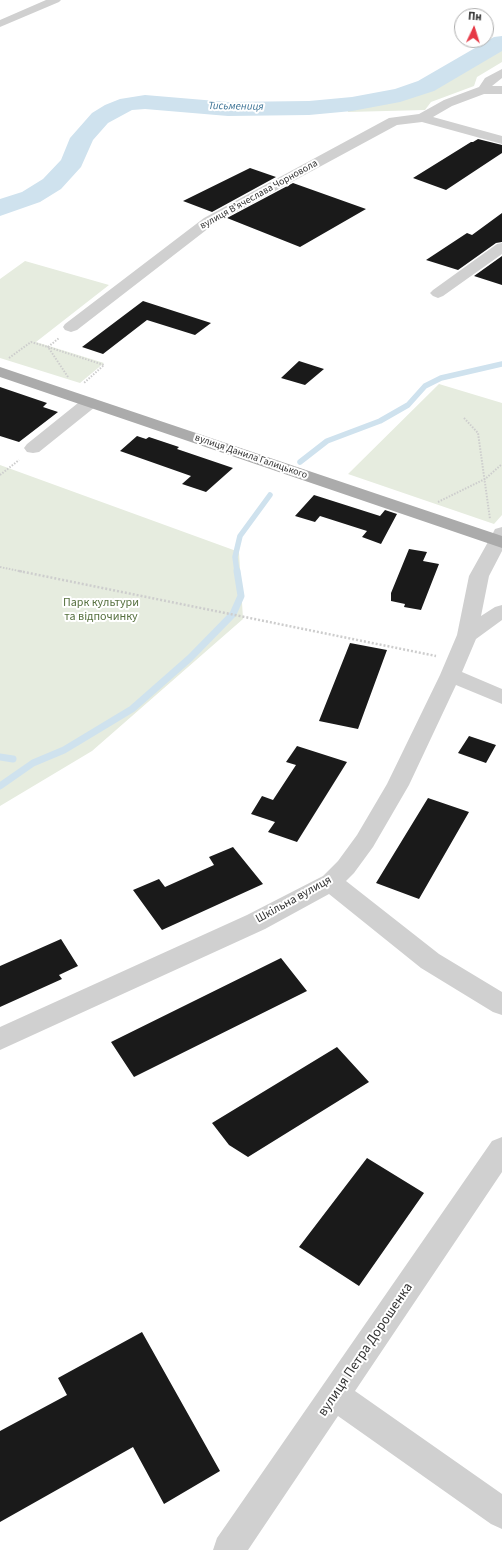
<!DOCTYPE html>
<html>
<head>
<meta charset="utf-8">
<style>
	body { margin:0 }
	#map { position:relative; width:502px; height:1550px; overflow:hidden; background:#fff; font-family:"Source Sans 3",sans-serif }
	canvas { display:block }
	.north { position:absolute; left:454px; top:8px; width:40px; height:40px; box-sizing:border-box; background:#fff; border:1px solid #adadad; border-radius:50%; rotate:4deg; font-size:11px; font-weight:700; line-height:16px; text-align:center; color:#333 }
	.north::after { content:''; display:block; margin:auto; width:14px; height:18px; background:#e63946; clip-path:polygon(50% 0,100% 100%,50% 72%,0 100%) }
</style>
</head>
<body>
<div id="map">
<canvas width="502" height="1550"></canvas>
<div class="north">Пн</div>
</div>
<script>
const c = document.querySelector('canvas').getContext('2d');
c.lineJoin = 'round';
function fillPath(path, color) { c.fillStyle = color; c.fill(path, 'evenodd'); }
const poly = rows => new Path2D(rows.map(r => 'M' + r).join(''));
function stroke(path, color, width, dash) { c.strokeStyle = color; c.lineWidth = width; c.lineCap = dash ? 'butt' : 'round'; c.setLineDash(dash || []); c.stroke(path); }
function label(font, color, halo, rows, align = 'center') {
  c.font = font + ' "Source Sans 3",sans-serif'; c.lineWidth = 4; c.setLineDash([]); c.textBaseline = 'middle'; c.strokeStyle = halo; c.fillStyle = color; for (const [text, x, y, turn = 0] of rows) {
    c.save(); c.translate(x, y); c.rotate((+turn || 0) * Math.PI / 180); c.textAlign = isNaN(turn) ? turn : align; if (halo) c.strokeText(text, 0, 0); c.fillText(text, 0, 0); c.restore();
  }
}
const green = poly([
	[502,49,502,62,477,77,474,86,431,102,425,110,348,112,347,107,403,100,433,89],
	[25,261,109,285,36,342,104,363,80,383,0,358,0,279],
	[439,384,502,403,502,515,494,524,348,474],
	[0,465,239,552,243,619,92,751,0,806]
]);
const streamFar1 = poly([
	[300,462,327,441,380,421,408,405,425,386,441,378,502,364],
	[237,572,235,557,240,536,270,495]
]);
const stream = poly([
	[0,757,13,759],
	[0,786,33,763,64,750,132,709,190,658,233,614,241,596,237,571]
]);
const river = poly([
	[502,36,502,51,434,91,400,102,352,111,309,115,228,116,145,109,132,110,108,123,93,140,81,167,61,189,40,202,0,216,0,199,22,192,43,179,61,160,70,138,92,113,105,105,120,99,145,95,228,102,309,101,352,97,395,89,418,81,494,37,502,36]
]);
const building = poly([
	[478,139,502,145,502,153,446,190,413,178,471,142,473,142],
	[250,168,276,177,212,212,183,201],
	[293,183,366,209,300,247,227,218],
	[502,213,502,242,496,243,458,270,426,260,467,233,472,235],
	[502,256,502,285,474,276],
	[143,301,211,323,195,335,147,320,103,354,82,347],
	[299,361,324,369,305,385,281,378],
	[0,387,47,403,43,407,58,412,19,442,0,436],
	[137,436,146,439,149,437,179,447,177,449,233,468,206,492,182,484,191,476,120,451],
	[314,495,380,516,385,510,397,514,381,544,362,537,367,531,320,516,315,522,295,516],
	[409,549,427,552,423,561,439,564,421,610,404,607,405,604,391,601,391,593],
	[350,643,387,650,358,729,319,721],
	[469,736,496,745,486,763,458,753],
	[297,746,347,762,297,842,268,832,275,822,251,814,262,796,273,800,296,765,286,762],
	[428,798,469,812,419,899,376,883],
	[233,847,263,884,162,930,133,890,159,879,165,887,214,865,209,857],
	[61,939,78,966,59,975,62,979,0,1007,0,966],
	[281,958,307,991,134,1077,111,1042],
	[337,1047,369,1082,248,1157,229,1145,212,1123],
	[367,1158,424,1193,359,1286,299,1247],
	[142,1332,220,1471,164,1504,133,1447,0,1522,0,1431,67,1395,58,1378]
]);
const pathFar1 = poly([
	[9,358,31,342,48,347,59,338],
	[68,377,48,347,104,365,84,383],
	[464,418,478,433,490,519],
	[0,475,19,460],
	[438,502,485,479,502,464],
	[0,567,24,572]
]);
const path = poly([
	[19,571,436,656]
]);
const minor = poly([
	[46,0,61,0,59,2,0,27,0,20,46,0],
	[502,69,502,78,492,86,502,86,502,94,484,94,452,106,433,117,502,136,502,144,422,122,397,125,214,224,77,330,71,332,65,330,63,327,65,324,204,218,389,118,419,114,444,100,479,87,485,78,502,69],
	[502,243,502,254,443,296,438,298,433,296,430,293,433,290,497,244,502,243],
	[89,398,95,399,97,403,95,407,39,452,33,453,27,452,24,448,27,444,83,399,89,398],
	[502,527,502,551,489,576,481,616,495,607,502,605,502,620,476,639,462,672,502,689,502,704,456,685,409,785,373,847,354,873,346,881,439,954,502,992,502,1015,493,1012,421,968,329,894,265,929,0,1050,0,1027,247,915,323,876,338,861,357,835,387,784,440,675,457,635,469,576,493,533,495,529,502,527],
	[502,1137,502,1172,355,1391,502,1494,502,1529,491,1524,338,1416,248,1550,213,1550,217,1538,492,1141,502,1137]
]);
const major = poly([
	[0,367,502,536,502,548,0,377,0,367]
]);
const farStreetnames = [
	["вулиця Вʼячеслава Чорновола",259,195,-29],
	["вулиця Данила Галицького",251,457,19]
];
const farWaternames = [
	["Тисьмениця",236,107,1]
];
const parkNames = [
	["Парк культури",101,603],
	["та відпочинку",101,617]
];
const streetNames = [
	["Шкільна вулиця",294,900,-29]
];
const nearStreetnames = [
	["вулиця Петра Дорошенка",366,1350,-56]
];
fillPath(green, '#e6ecdf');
stroke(streamFar1, '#cfe2ee', 5.5);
stroke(stream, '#cfe2ee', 7);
fillPath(river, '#cfe2ee');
fillPath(building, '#1a1a1a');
stroke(pathFar1, '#cdcdcd', 2, [1.5, 1.5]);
stroke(path, '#cdcdcd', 2.5, [2, 2]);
fillPath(minor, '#d0d0d0');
fillPath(major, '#ababab');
label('10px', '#333', '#fff', farStreetnames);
label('italic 11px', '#3f7597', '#fff', farWaternames);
label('12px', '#56703f', '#fff', parkNames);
label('12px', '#333', '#fff', streetNames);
label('14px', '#333', '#fff', nearStreetnames);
</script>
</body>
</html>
